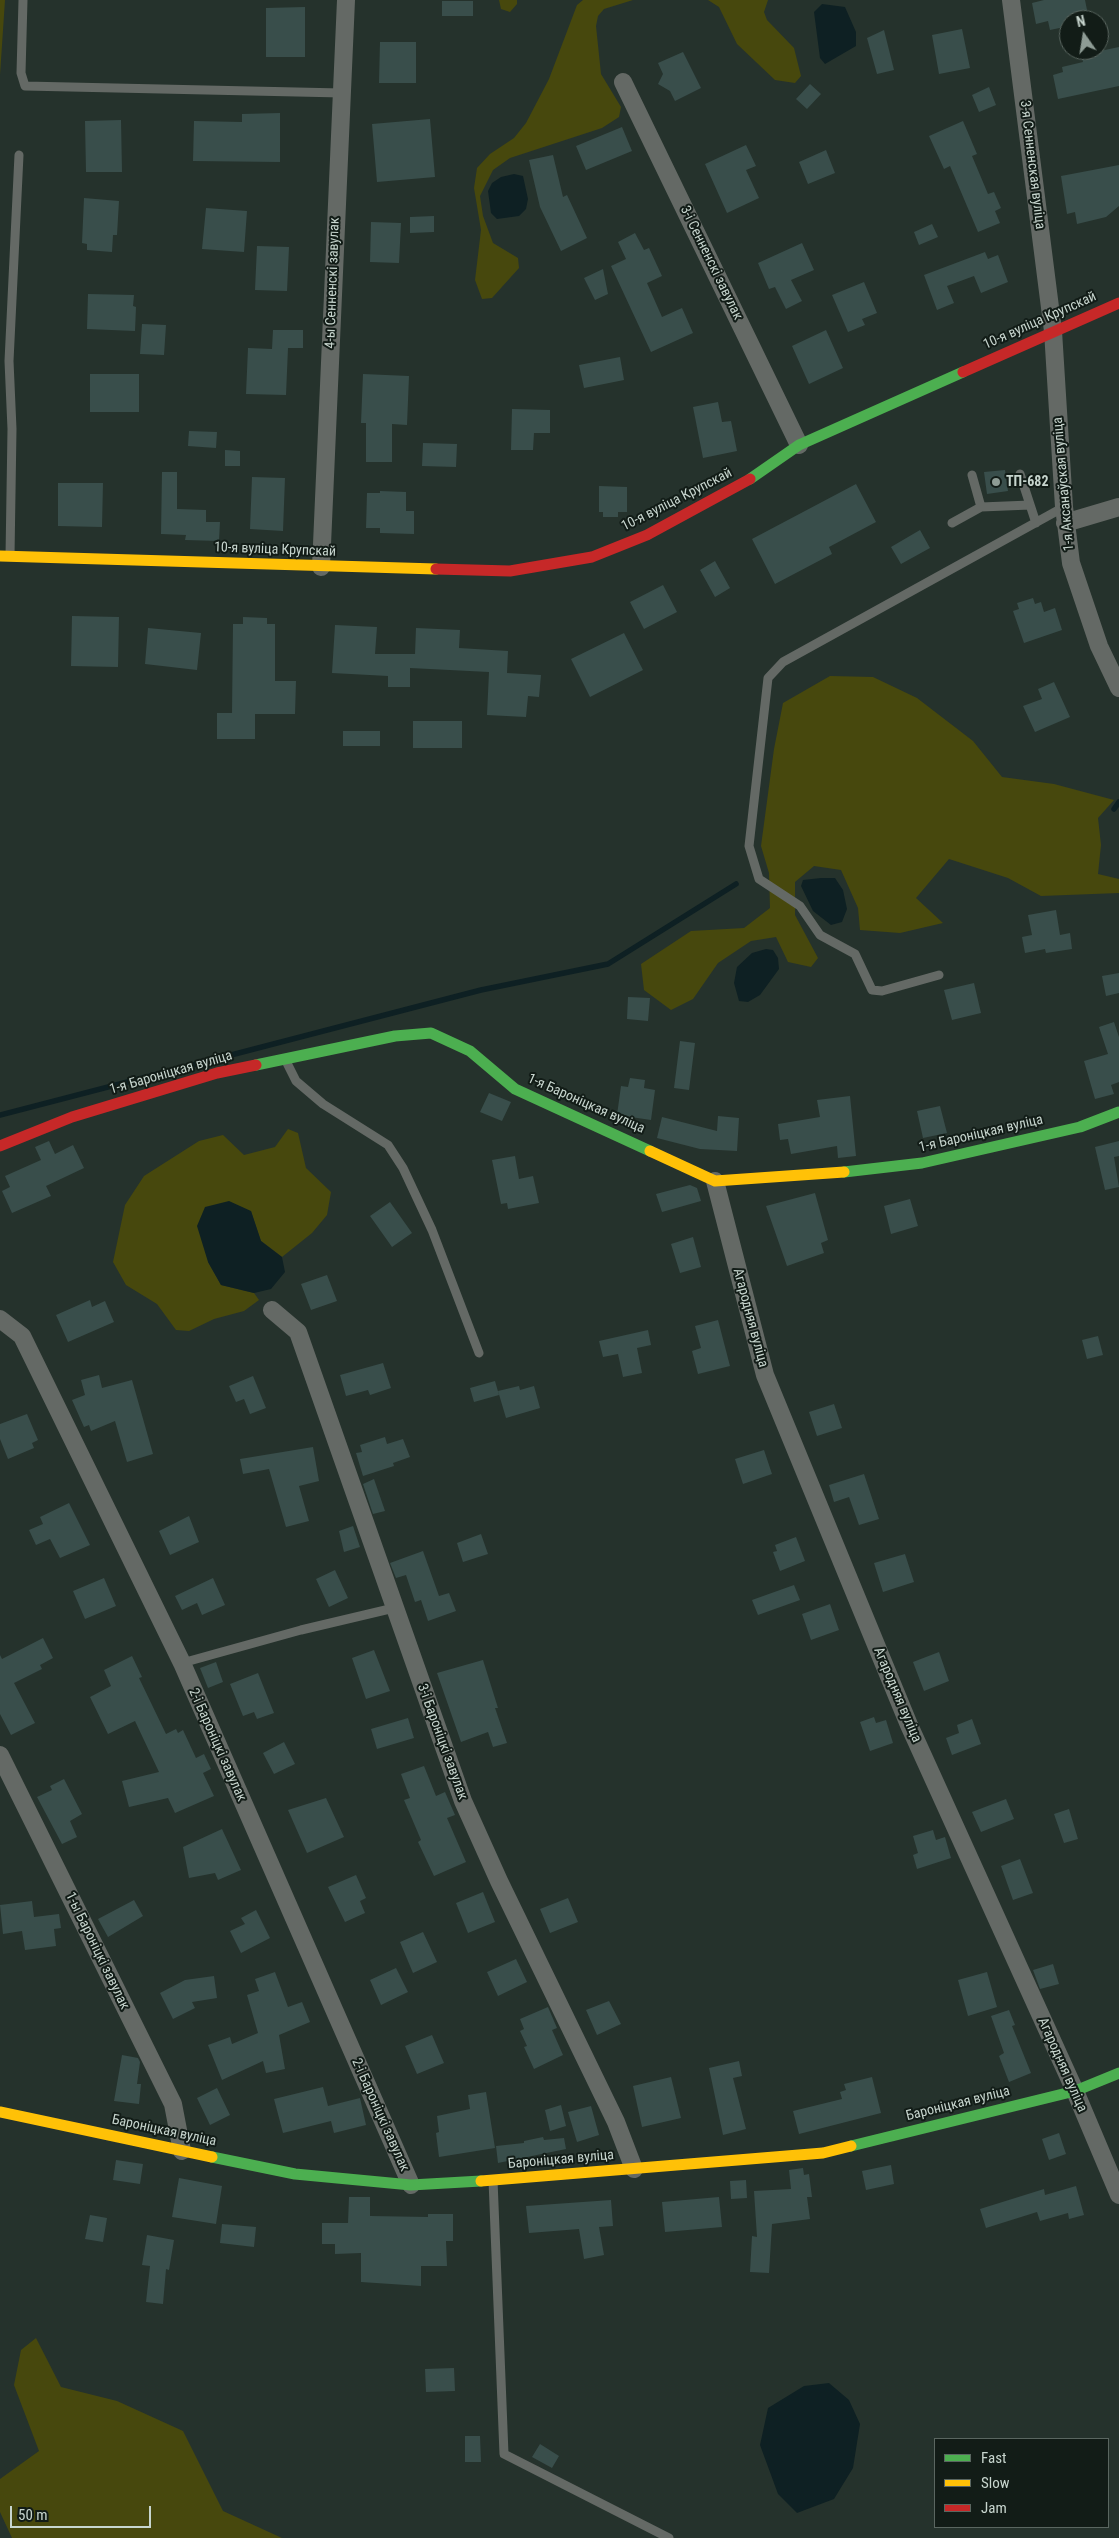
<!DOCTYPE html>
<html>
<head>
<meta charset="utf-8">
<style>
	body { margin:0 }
	#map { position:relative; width:1119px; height:2538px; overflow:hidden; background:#25322c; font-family:"Roboto Condensed",sans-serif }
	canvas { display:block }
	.legend { position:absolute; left:934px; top:2438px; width:175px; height:90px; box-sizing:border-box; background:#121c17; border:1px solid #5a6660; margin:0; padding:6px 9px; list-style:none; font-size:15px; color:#c7d5ce }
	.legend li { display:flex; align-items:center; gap:10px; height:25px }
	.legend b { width:25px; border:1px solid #5a6660 }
	.north { position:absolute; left:1059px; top:10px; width:50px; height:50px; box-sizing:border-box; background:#121c17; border:1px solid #5a6660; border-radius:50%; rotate:347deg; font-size:14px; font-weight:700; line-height:20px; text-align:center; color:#c7d5ce }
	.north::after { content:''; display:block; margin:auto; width:18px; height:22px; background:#8e9c95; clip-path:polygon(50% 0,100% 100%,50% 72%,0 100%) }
	.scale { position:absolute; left:10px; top:2506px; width:141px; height:22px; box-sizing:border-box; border:2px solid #c7d5ce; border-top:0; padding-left:6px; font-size:15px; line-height:18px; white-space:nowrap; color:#c7d5ce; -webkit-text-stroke:4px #121c17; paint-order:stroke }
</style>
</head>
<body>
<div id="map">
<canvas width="1119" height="2538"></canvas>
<ul class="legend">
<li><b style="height:6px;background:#4caf50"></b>Fast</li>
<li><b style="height:6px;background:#ffc107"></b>Slow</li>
<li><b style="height:6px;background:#c62828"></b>Jam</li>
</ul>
<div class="north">N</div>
<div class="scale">50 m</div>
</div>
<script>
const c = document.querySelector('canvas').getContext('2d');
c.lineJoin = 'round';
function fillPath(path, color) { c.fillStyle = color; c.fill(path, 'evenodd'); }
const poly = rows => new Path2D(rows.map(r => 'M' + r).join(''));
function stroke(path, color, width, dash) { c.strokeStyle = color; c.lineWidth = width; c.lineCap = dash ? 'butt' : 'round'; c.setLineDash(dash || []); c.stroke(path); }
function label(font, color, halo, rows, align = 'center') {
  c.font = font + ' "Roboto Condensed",sans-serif'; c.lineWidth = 4; c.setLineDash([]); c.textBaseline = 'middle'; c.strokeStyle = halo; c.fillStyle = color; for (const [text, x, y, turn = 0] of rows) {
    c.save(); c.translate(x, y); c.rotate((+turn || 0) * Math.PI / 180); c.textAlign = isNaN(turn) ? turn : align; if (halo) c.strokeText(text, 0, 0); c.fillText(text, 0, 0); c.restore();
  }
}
const green = poly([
	[0,0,5,0,0,75],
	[499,0,517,0,517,4,510,12,501,9],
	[583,0,633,0,604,9,598,16,596,26,601,74,621,107,619,117,602,128,510,158,493,170,480,196,483,216,493,243,518,258,519,268,492,298,482,299,475,280,481,230,474,188,477,168,490,154,514,138,526,123,549,79,577,5],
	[708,0,768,0,764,12,767,20,794,48,801,76,795,83,775,80,737,44,719,7],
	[830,676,873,677,917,698,973,741,1002,777,1054,784,1114,800,1098,818,1101,845,1098,874,1119,879,1119,893,1041,896,1008,878,949,859,916,898,943,923,900,933,860,930,858,908,841,870,814,866,795,882,795,915,818,958,811,967,788,962,776,937,751,941,718,963,693,999,671,1010,644,990,641,964,691,931,744,928,770,908,769,873,761,846,774,749,783,703],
	[288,1129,298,1133,306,1168,331,1192,327,1215,312,1233,282,1257,261,1241,251,1211,208,1262,221,1285,254,1293,259,1300,244,1311,214,1319,189,1331,176,1330,157,1304,126,1285,113,1262,125,1205,144,1176,199,1141,223,1135,244,1155,275,1147],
	[36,2338,61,2387,117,2401,183,2431,223,2511,282,2538,12,2538,0,2512,0,2479,39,2451,14,2385,21,2350]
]);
const water = poly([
	[822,4,845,7,856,32,856,46,825,64,820,58,814,12],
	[514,174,523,176,528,199,526,209,519,216,497,219,491,213,488,191,492,183,501,177],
	[821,878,835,878,843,890,847,909,842,922,831,925,813,911,801,886,803,880],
	[766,949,773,950,778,958,779,969,760,995,748,1002,739,1001,734,983,737,967,752,953],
	[229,1201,251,1211,261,1241,282,1257,285,1272,271,1289,254,1293,221,1285,208,1262,197,1226,205,1207],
	[829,2383,849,2400,860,2424,853,2468,834,2499,797,2513,778,2494,760,2445,768,2408,804,2386]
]);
const stream = poly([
	[1114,809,1119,802],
	[0,1115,481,990,608,964,736,884]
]);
const building = poly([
	[1044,0,1085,0,1089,20,1069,20,1069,26,1050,30,1048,21,1036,24,1032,3],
	[442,1,473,1,473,16,442,16],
	[305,7,305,57,266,57,266,8],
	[962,29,970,68,939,74,932,35],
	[884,30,894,70,877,74,867,38],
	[380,42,416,42,416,83,379,83],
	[1119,47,1119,86,1058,99,1053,75,1063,72,1062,67,1083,62,1081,55],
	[683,52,701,88,675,101,670,91,658,84,663,74,658,63],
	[810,84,821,94,807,109,796,99],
	[989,87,996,105,979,112,972,95],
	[280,113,280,162,193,161,194,121,242,122,242,114],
	[430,119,435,177,377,182,372,124],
	[121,120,122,172,86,172,85,121],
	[963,121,977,154,972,156,988,194,994,192,1001,208,995,211,1000,223,978,232,950,166,944,169,929,136],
	[622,127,632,151,586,170,576,146],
	[746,145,756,166,746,170,759,198,727,213,705,164],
	[826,150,835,173,808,184,799,162],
	[553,155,563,197,567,195,587,238,561,251,540,207,529,160],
	[1119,165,1119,206,1106,217,1077,224,1075,212,1067,214,1061,176],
	[84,198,119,201,117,235,113,235,112,252,87,250,87,244,82,243],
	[206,208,247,211,244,252,202,249],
	[434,216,434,232,410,233,410,217],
	[371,222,401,223,399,263,370,262],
	[932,224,938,237,919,245,914,232],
	[635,233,644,250,649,248,662,276,647,283,662,317,682,308,693,333,651,352,611,266,626,259,618,242],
	[802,243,814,270,791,280,802,301,786,309,775,287,769,289,758,263],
	[257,246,289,247,287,291,255,290],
	[985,252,988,259,998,255,1008,282,981,293,974,276,947,286,954,303,937,310,924,275],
	[603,269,608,294,595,300,584,278],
	[864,282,877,313,862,319,865,325,848,332,832,295],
	[88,294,134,295,133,306,136,307,135,331,87,329],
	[142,324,166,325,164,355,140,354],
	[273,330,303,330,303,348,288,348,286,395,246,394,248,348,272,349],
	[826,330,843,368,809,384,792,346],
	[620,357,624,380,584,388,579,365],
	[90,374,139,374,139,412,90,412],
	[363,374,409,376,407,425,392,424,392,462,366,462,366,423,361,423],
	[718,402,722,422,731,421,737,451,703,458,693,407],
	[512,409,550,410,550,433,534,433,533,450,511,450],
	[189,431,217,432,216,448,188,446],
	[423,443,457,444,456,467,422,466],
	[225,450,240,451,240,466,225,466],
	[1005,470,1008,491,987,494,984,472],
	[162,472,177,472,177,509,206,510,206,522,220,522,219,541,185,540,186,535,161,534],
	[252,477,285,478,283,531,250,529],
	[58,483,103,483,102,527,58,526],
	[856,484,876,522,829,547,832,554,775,584,752,539],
	[599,486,627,487,627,512,618,512,618,517,603,517,603,512,599,512],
	[380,491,406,492,406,511,414,511,414,534,380,533,380,528,366,528,367,493,380,493],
	[920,530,930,548,901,564,891,547],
	[715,561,730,588,715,597,700,570],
	[663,585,677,612,644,629,630,602],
	[1033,598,1035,604,1041,602,1044,612,1055,608,1062,630,1024,643,1013,611,1019,609,1017,603],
	[72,616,119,617,118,667,71,666],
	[243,617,267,618,267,624,275,624,275,681,296,681,295,714,255,714,255,739,217,739,217,713,232,713,233,624,243,624],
	[335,625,377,627,375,654,415,654,416,628,460,630,459,648,508,651,507,673,541,675,539,697,528,696,526,717,487,715,489,672,410,668,410,687,388,687,388,676,332,673],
	[148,628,201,633,197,670,145,664],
	[624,633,643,670,590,697,571,659],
	[1054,682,1070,717,1035,732,1023,706,1042,699,1038,689],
	[413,721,462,721,462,748,413,748],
	[343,731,380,731,380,746,343,746],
	[1056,910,1060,935,1070,933,1072,949,1046,953,1045,949,1025,953,1022,937,1032,935,1028,915],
	[1119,973,1119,993,1106,996,1102,976],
	[974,983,981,1013,952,1020,944,990],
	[628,997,650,998,648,1021,627,1019],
	[1114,1022,1119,1037,1119,1082,1111,1085,1114,1094,1095,1099,1084,1061,1108,1054,1099,1027],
	[680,1041,695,1043,689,1090,674,1088],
	[630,1078,645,1080,644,1088,655,1090,651,1120,617,1115,621,1086,628,1087],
	[489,1093,511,1102,502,1121,480,1112],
	[850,1096,856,1156,838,1158,837,1146,791,1154,788,1139,780,1140,778,1124,820,1117,817,1100],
	[940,1106,947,1133,923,1138,917,1111],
	[718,1116,739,1118,737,1151,700,1149,657,1138,662,1117,717,1131],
	[49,1141,55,1154,73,1145,84,1168,46,1186,51,1196,12,1213,2,1191,10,1187,5,1176,41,1160,35,1147],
	[1119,1141,1119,1156,1114,1157,1119,1187,1105,1190,1095,1147],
	[515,1156,519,1179,533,1176,539,1203,508,1209,507,1203,501,1204,492,1160],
	[690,1185,697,1188,701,1201,662,1212,656,1194],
	[815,1193,828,1240,821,1243,824,1253,787,1266,766,1206],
	[910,1199,918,1226,891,1234,884,1206],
	[390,1202,412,1233,392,1247,370,1216],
	[693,1237,701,1267,680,1273,671,1244],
	[327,1275,337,1301,311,1310,301,1284],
	[90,1300,92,1307,105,1301,114,1322,68,1342,56,1315],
	[718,1320,730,1366,698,1374,692,1351,701,1348,695,1326],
	[648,1330,651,1345,637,1348,642,1373,623,1377,618,1354,603,1357,599,1341],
	[1098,1336,1103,1355,1087,1359,1082,1340],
	[383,1363,391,1388,370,1395,368,1390,346,1396,340,1375],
	[99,1375,102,1388,132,1380,153,1454,127,1462,115,1421,91,1431,89,1425,84,1427,72,1400,85,1395,81,1380],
	[253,1376,266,1408,250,1414,244,1399,236,1402,229,1386],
	[495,1381,499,1395,474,1402,470,1388],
	[519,1386,520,1390,534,1386,540,1408,506,1418,498,1391],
	[834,1404,842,1428,817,1436,809,1412],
	[27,1414,38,1440,32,1443,34,1448,8,1459,0,1439,0,1424],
	[385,1437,387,1444,403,1439,410,1457,393,1463,394,1466,363,1476,356,1453,362,1452,360,1445],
	[313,1447,319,1481,299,1486,309,1521,286,1527,269,1469,243,1474,240,1459],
	[764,1450,772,1474,743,1484,735,1459],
	[864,1474,879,1519,859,1525,849,1497,834,1502,829,1485],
	[374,1479,385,1511,373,1514,363,1484],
	[69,1503,90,1545,60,1558,50,1539,36,1545,29,1530,43,1524,40,1517],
	[189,1516,199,1542,170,1555,159,1531],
	[353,1526,360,1547,344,1552,339,1531],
	[481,1534,488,1554,463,1562,457,1543],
	[796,1537,805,1561,780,1571,773,1552,777,1551,775,1545],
	[423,1551,439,1596,449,1593,456,1611,428,1621,421,1600,415,1602,406,1575,396,1578,390,1563],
	[905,1554,914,1582,883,1592,874,1563],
	[335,1570,348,1598,329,1607,316,1579],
	[104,1578,116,1606,85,1619,73,1591],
	[213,1578,225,1605,202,1615,197,1603,182,1610,175,1596],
	[794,1585,800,1600,758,1615,752,1600],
	[830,1604,839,1630,811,1640,802,1614],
	[43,1638,53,1658,40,1665,42,1669,14,1683,35,1723,11,1735,0,1714,0,1655,2,1659],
	[374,1650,390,1691,366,1699,352,1658],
	[939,1652,949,1681,924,1691,913,1662],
	[132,1656,142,1677,139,1678,166,1734,176,1729,178,1733,183,1730,196,1758,204,1754,211,1769,203,1773,214,1796,175,1813,168,1798,129,1807,122,1781,159,1772,135,1721,108,1734,90,1697,111,1686,104,1670],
	[483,1660,498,1708,495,1708,507,1743,493,1747,488,1732,461,1742,437,1673],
	[216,1662,223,1682,208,1688,200,1668],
	[258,1673,274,1713,257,1719,254,1712,243,1716,230,1684],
	[874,1717,876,1723,886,1720,893,1743,870,1751,860,1722],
	[408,1718,414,1738,377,1749,371,1729],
	[972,1719,981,1744,952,1755,946,1738,959,1733,957,1725],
	[284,1742,295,1764,274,1774,263,1753],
	[424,1766,436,1796,445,1792,455,1815,447,1818,466,1862,434,1876,418,1842,421,1840,404,1800,410,1798,401,1774],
	[64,1779,82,1814,70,1821,77,1837,62,1844,37,1797,52,1790,50,1786],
	[326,1798,344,1837,307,1853,288,1810],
	[1006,1799,1014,1819,981,1832,972,1812],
	[1069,1809,1078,1839,1064,1843,1054,1814],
	[222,1829,241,1870,218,1880,215,1873,189,1878,183,1847],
	[933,1830,936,1840,945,1837,951,1858,917,1869,913,1855,918,1853,913,1836],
	[1020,1859,1033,1893,1013,1900,1001,1866],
	[356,1875,366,1898,360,1901,365,1913,345,1922,328,1887],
	[483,1892,495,1922,468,1933,456,1903],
	[568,1898,578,1922,550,1933,540,1909],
	[134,1900,143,1916,108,1937,98,1919],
	[32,1901,34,1917,59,1914,61,1928,54,1929,56,1946,25,1950,22,1931,3,1934,0,1905],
	[256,1910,270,1938,241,1953,230,1931,245,1924,241,1918],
	[423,1932,437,1962,413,1973,400,1942],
	[516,1959,527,1982,498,1996,487,1972],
	[1053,1964,1059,1984,1040,1989,1033,1970],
	[396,1968,408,1992,381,2005,370,1980],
	[275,1972,288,2007,302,2002,310,2022,279,2035,285,2069,266,2073,263,2061,222,2080,208,2045,230,2037,232,2044,258,2033,247,1995,259,1991,255,1979],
	[987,1972,997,2007,968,2016,958,1980],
	[214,1976,217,1998,192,2002,195,2008,173,2019,160,1993,185,1980],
	[609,2001,621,2024,597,2035,586,2010],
	[548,2007,557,2028,552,2030,563,2055,534,2069,524,2047,527,2046,520,2031,524,2029,520,2019],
	[1009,2010,1015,2025,1012,2026,1031,2073,1009,2082,999,2056,1004,2053,991,2016],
	[432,2035,444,2063,417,2074,405,2046],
	[122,2055,138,2058,140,2062,137,2084,141,2084,139,2104,114,2101],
	[739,2061,742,2076,733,2078,746,2129,723,2135,709,2068],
	[671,2077,681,2118,642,2127,633,2086],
	[872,2077,881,2113,799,2134,793,2111,842,2099,840,2092,846,2090,844,2084],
	[323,2087,328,2106,360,2098,366,2125,334,2133,331,2121,283,2133,274,2099],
	[217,2088,230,2115,210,2125,197,2098],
	[486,2092,495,2148,439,2157,436,2133,439,2132,437,2116,470,2109,468,2095],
	[561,2105,566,2126,550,2131,545,2110],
	[591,2106,599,2135,577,2142,568,2112],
	[1059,2133,1066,2154,1049,2160,1042,2139],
	[543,2137,544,2140,564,2138,566,2149,498,2163,496,2146,524,2143,524,2141],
	[116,2160,143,2164,140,2184,113,2180],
	[891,2165,894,2184,866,2190,862,2171],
	[803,2168,804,2175,809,2174,812,2197,807,2197,810,2219,772,2224,769,2273,750,2272,752,2236,757,2237,754,2191,791,2189,789,2170],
	[179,2178,222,2186,216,2224,172,2217],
	[746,2180,747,2198,731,2199,730,2181],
	[1076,2186,1084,2215,1069,2219,1068,2213,1040,2221,1037,2212,986,2228,980,2209,1044,2189,1045,2195],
	[349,2197,370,2197,370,2216,428,2217,428,2214,453,2214,453,2241,446,2241,447,2266,421,2266,421,2286,361,2282,361,2253,335,2254,335,2244,322,2244,322,2223,348,2223],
	[719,2197,722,2227,665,2232,662,2202],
	[611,2200,613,2226,599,2227,604,2255,584,2259,579,2229,529,2233,526,2206],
	[90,2215,107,2218,103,2242,85,2239],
	[222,2224,256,2227,254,2247,220,2243],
	[147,2235,174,2240,169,2270,166,2269,163,2304,146,2302,150,2266,142,2265],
	[454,2368,455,2391,426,2392,425,2369],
	[465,2436,480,2436,481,2462,465,2462],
	[540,2444,559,2456,552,2468,532,2457]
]);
const lane = poly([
	[23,0,21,73,25,86,342,93],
	[1020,474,1036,523],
	[972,475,981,507],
	[952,523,981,507,1030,505],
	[10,556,12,429,9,361,19,155],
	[939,975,882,991,872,990,855,954,820,935,800,906,759,879,749,846,768,678,783,662,1064,507],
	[286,1061,296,1081,323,1104,388,1145,403,1168,432,1230,479,1353],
	[182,1663,301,1630,394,1608],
	[493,2180,504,2454,669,2538]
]);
const street = poly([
	[1011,0,1053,331,1064,507,1071,563,1099,646,1119,688],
	[623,82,799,445],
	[1065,523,1119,507],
	[321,567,346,0],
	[715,1181,765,1375,909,1725,1075,2091,1119,2195],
	[272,1310,298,1332,463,1801,499,1881,616,2122,634,2169],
	[0,1319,22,1336,182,1663,411,2185],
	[0,1755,173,2104,182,2151]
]);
const fast = poly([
	[750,479,799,445,963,372],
	[256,1065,395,1036,431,1033,470,1051,515,1089,650,1151],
	[844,1172,922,1163,1080,1127,1119,1112],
	[851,2146,1075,2091,1119,2073],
	[212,2157,295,2174,411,2185,481,2181]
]);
const slow = poly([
	[0,556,436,569],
	[650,1151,715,1181,844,1172],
	[0,2112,212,2157],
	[481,2181,823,2153,851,2146]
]);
const jam = poly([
	[963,372,1119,303],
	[436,569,510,571,592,557,647,535,750,479],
	[0,1146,72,1117,217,1073,256,1065]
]);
const markers = [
	[996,482,5,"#8e9c95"]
];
const streetNames = [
	["3-я Сенненская вуліца",1032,165,83],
	["3-і Сенненскі завулак",711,263,64],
	["4-ы Сенненскі завулак",333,283,-88],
	["10-я вуліца Крупскай",1040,321,-24],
	["1-я Аксанаўская вуліца",1064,484,-95],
	["10-я вуліца Крупскай",677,500,-27],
	["10-я вуліца Крупскай",275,550,2],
	["1-я Бароніцкая вуліца",171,1073,-16],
	["1-я Бароніцкая вуліца",586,1104,24],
	["1-я Бароніцкая вуліца",981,1134,-13],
	["Агародняя вуліца",750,1318,75],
	["Агародняя вуліца",897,1695,67],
	["3-і Бароніцкі завулак",442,1742,70],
	["2-і Бароніцкі завулак",217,1745,66],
	["1-ы Бароніцкі завулак",97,1951,64],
	["Агародняя вуліца",1062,2065,66],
	["Бароніцкая вуліца",958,2104,-14],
	["2-і Бароніцкі завулак",380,2115,66],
	["Бароніцкая вуліца",164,2131,12],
	["Бароніцкая вуліца",561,2160,-5]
];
const poiNames = [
	["ТП-682",1006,482]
];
fillPath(green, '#47480d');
fillPath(water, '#0e2023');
stroke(stream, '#0e2023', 5.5);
fillPath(building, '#394e4b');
stroke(lane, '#646965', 9);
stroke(street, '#646965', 18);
stroke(fast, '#4caf50', 11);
stroke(slow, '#ffc107', 11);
stroke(jam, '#c62828', 11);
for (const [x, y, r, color] of markers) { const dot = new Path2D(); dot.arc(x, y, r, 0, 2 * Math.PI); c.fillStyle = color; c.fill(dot); stroke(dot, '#121c17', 2); }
label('14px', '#c7d5ce', '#121c17', streetNames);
label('bold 14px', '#c7d5ce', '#121c17', poiNames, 'left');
</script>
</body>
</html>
